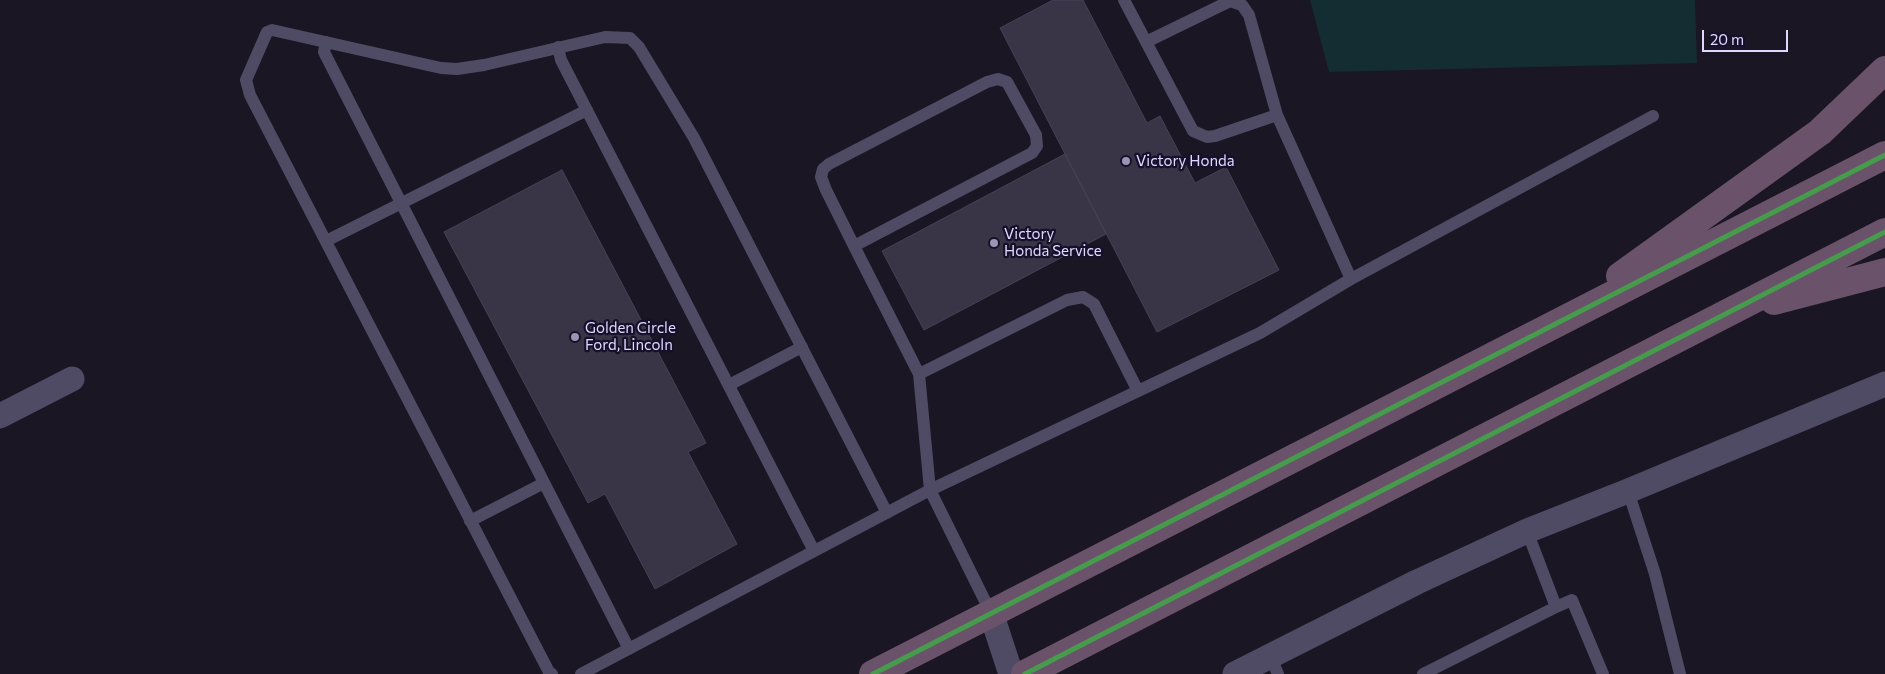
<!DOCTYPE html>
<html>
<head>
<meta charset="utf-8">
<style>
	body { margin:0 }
	#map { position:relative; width:1885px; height:674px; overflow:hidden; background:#1a1624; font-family:Commissioner,sans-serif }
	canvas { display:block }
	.scale { position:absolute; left:1702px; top:30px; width:86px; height:22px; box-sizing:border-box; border:2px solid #e1d8ff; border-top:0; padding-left:6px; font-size:15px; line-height:18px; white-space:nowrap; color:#e1d8ff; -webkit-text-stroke:4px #17102a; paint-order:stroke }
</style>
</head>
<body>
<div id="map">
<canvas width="1885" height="674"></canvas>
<div class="scale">20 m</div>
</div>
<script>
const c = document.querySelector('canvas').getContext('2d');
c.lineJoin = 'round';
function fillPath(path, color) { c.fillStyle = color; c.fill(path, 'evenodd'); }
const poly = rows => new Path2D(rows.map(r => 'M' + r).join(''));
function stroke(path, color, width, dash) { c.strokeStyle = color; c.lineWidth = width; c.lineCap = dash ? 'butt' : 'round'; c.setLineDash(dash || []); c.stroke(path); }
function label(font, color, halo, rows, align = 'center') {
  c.font = font + ' Commissioner,sans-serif'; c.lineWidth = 4.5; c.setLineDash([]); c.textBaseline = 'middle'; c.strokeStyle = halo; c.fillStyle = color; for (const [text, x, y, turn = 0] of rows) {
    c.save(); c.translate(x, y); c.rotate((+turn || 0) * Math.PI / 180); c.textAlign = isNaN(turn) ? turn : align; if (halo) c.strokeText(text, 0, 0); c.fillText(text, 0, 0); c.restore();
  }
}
const green = poly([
	[1310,0,1695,0,1697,63,1329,72]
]);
const building = poly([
	[1053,0,1083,0,1147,123,1160,116,1195,183,1226,167,1279,270,1157,332,1000,28,1053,0],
	[1065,154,1106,234,924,330,882,251,1065,154],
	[562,170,706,443,688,452,737,544,655,589,605,494,588,503,444,232,562,170]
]);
const lane = poly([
	[1124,0,1193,131,1207,137,1215,136,1277,115],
	[326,42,324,52,629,649],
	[558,47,561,60,814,551],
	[326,241,587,110],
	[1351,279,1653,116],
	[919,374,1067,300,1083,297,1094,304,1138,391],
	[729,385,802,347],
	[1628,491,1655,574,1680,674],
	[470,521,544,483],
	[1556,607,1572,600,1603,674],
	[991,613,930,490,1260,333,1351,279,1277,115,1249,15,1242,5,1230,1,1146,42],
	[1270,656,1278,674],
	[552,674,549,672,250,95,246,80,267,32,272,30,441,68,457,69,484,65,605,37,630,38,639,47,694,138,887,513],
	[581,674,930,490,919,374,854,246,826,190,821,177,823,169,829,164,987,82,998,79,1007,82,1036,135,1037,146,1032,153,854,246],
	[1423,674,1556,607,1527,531]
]);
const street = poly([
	[0,416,72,379],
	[991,613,1011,674],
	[1235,674,1417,582,1527,531,1628,491,1885,384]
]);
const highway = poly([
	[1620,276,1820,132,1885,70],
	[1774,301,1885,272],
	[873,674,1885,155],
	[1025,674,1885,232]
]);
const cycleway = poly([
	[873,674,1885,155],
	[1025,674,1885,232]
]);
const markers = [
	[1126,161,5,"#9b94b2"],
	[994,243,5,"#9b94b2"],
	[575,337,5,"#9b94b2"]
];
const poiNames = [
	["Victory Honda",1136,161],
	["Victory",1004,234],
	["Honda Service",1004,251],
	["Golden Circle",585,328],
	["Ford, Lincoln",585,345]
];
fillPath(green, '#142d32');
fillPath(building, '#393446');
stroke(building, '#474158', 1);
stroke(lane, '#4f4b65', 12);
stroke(street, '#4f4b65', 25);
stroke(highway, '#69526a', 28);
stroke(cycleway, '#469c4c', 5);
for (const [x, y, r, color] of markers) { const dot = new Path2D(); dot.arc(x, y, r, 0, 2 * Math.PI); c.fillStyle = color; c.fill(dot); stroke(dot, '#17102a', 2); }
label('15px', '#e1d8ff', '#17102a', poiNames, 'left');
</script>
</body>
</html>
